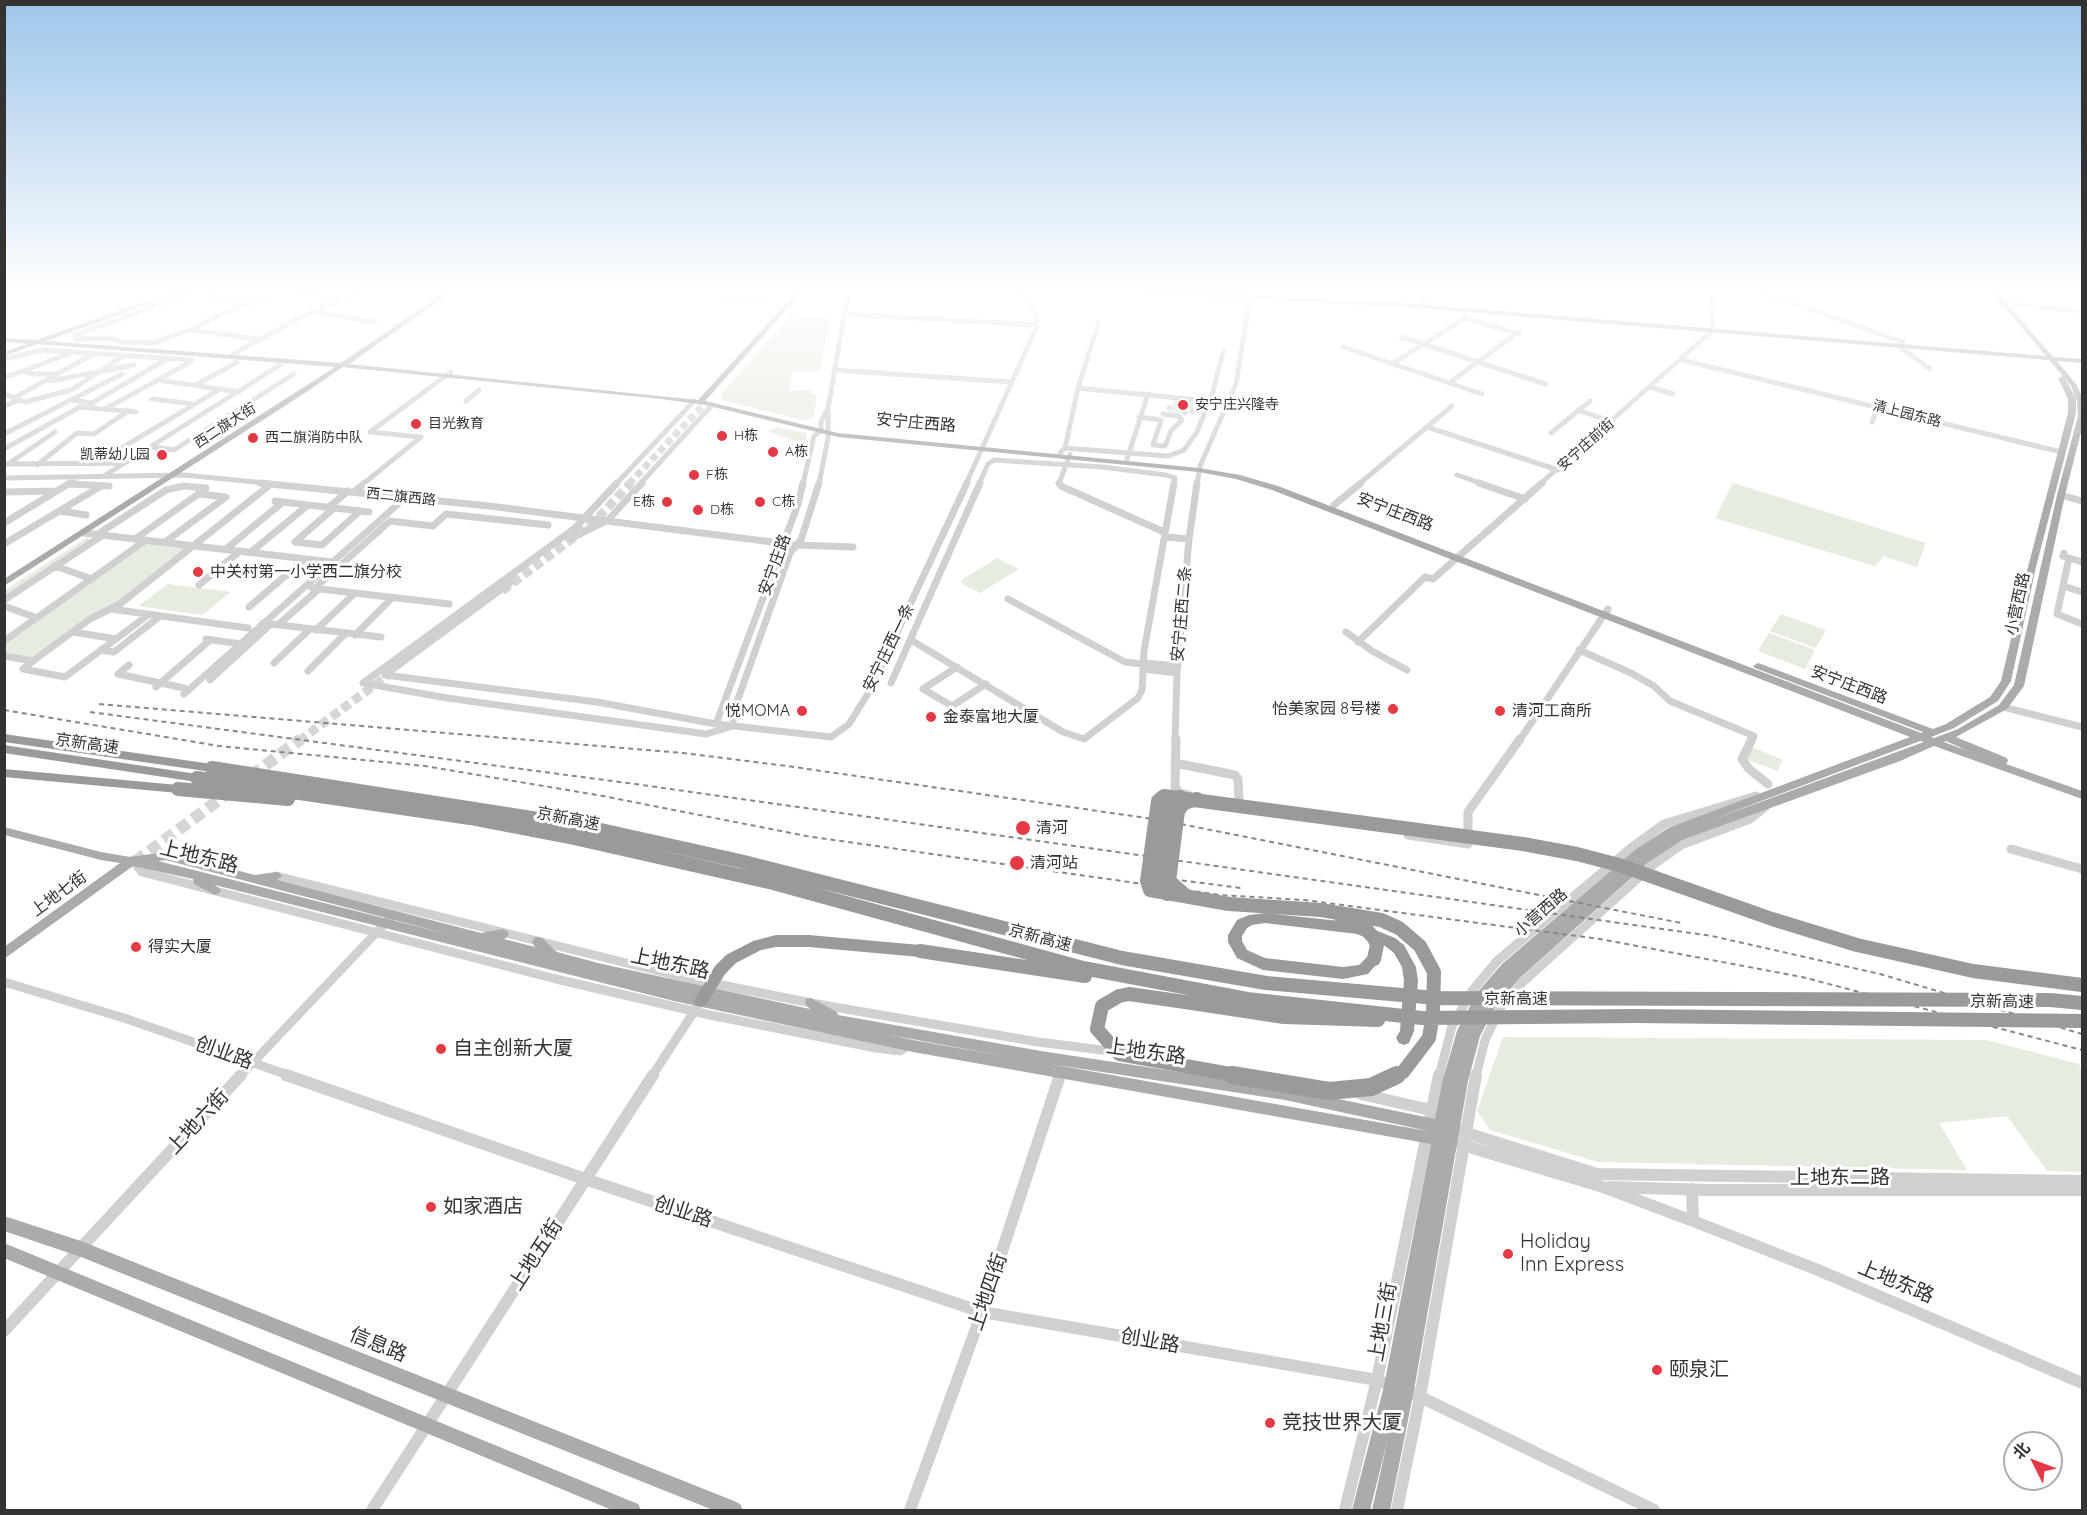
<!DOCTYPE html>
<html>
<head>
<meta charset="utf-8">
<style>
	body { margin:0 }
	#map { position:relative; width:2087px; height:1515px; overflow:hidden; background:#fff; font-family:Quicksand,"Noto Sans SC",sans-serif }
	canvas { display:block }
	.frame { position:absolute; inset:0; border:6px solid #333; pointer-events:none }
	.north { position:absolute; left:2003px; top:1431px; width:60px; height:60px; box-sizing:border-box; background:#fff; border:2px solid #adadad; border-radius:50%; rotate:312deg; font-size:16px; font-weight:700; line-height:24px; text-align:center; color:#333 }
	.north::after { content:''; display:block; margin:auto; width:21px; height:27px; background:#e63946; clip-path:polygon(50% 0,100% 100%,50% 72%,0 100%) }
</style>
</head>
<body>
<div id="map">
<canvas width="2087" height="1515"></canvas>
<div class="frame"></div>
<div class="north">北</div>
</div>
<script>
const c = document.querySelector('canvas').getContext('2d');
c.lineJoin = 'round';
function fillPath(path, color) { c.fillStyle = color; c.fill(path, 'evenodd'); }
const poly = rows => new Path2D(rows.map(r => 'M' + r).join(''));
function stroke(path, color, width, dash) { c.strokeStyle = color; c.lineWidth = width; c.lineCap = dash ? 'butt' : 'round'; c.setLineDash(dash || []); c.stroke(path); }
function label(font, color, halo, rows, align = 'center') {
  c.font = font + ' Quicksand,"Noto Sans SC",sans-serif'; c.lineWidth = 6; c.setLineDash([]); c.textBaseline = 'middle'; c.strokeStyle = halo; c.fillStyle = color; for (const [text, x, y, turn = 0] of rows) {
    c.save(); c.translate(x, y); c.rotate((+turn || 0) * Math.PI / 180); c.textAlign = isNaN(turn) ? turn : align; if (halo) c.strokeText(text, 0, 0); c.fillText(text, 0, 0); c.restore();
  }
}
const green = poly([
	[712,288,776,288,762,303,730,301,704,295],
	[1792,288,1889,288,1891,292,1887,296,1890,299,1795,293,1793,290,1797,290],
	[792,314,831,315,820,371,793,372,788,391,811,390,811,394,817,394,814,417,803,420,722,400,721,394],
	[1174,398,1206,402,1203,411,1186,409,1181,416,1169,414],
	[777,427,807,433,805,445,768,431],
	[1733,483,1926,543,1917,567,1884,556,1875,566,1715,518],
	[88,537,89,540,5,595,5,590],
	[146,540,195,545,121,604,90,619,33,661,5,656,4,641],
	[997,558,1019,569,980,593,961,583,963,579],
	[168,584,231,592,202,615,138,606],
	[1781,614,1826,630,1816,648,1770,631],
	[1769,633,1815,650,1805,669,1758,651],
	[1752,747,1783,760,1777,771,1746,759],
	[1503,1037,1986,1040,2079,1064,2082,1073,2082,1172,2047,1171,2007,1116,1939,1123,1967,1170,1598,1162,1490,1130,1477,1111]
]);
const minorTunnel = poly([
	[1168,410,1170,405],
	[1183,414,1187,411,1200,412]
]);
const majorTunnelFar2 = poly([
	[629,484,705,403]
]);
const majorTunnelFar1 = poly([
	[502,591,592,524,631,483],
	[299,741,395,670]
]);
const majorTunnel = poly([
	[251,776,301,739],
	[135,862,231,791]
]);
const minorFar3 = poly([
	[206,288,217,291,207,297,250,300,192,329,153,343,121,342,110,338,76,339,75,335,206,288],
	[368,288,418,292],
	[1750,288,1903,342],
	[281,290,343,299],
	[2004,304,2082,311],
	[248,305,285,288],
	[1420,307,1436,288],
	[314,312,375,322],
	[845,314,1037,325],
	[1465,318,1519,334],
	[193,330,257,339],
	[1401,337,1546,384],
	[1899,346,1930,369],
	[1343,347,1482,394],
	[233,354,301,317,368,288],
	[4,359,44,350,192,360],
	[1682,360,2061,452],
	[191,361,158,380,239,392],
	[1392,364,1465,318,1465,311],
	[835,370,1011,382],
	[23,371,32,374,55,374],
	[4,378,71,353],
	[50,381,134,365],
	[1449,383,1517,333],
	[196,385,237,362],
	[1651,387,1673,394],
	[1078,388,1209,401],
	[4,394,25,402,71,390,125,355],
	[14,398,95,353],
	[152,399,194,404],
	[72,400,92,403,167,359],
	[466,401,479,390],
	[4,406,19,400],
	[105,409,158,380],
	[1578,410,1613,422],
	[1139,417,1161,420,1153,445,1165,446,1171,431,1182,420,1178,416,1163,414],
	[1872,422,1878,407],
	[1427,427,1558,470],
	[1551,433,1590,401],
	[4,434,122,374],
	[421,437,370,432,451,372],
	[152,447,174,450,294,374],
	[1065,448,1168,456,1184,450,1197,432,1213,392,1223,351],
	[4,449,80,407,136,412],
	[1060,453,1065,448,1078,388,1098,324],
	[1127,459,1148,394],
	[4,464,124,463],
	[8,464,55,432],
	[95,464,220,389],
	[37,465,77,433,94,434,128,411],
	[1457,475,1483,484],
	[104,476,280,365],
	[4,478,184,475,275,484],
	[69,484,74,484],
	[69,484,77,477],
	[363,484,421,437],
	[616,484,694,401],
	[640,484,712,405],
	[803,484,814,436,821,431,821,422,828,408],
	[819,484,828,438,828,408,849,288],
	[966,484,1037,326,1035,312,1025,296,1015,291,1016,288],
	[979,484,988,464,994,460,1102,467,1166,475,1175,478,1174,484],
	[1059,484,1070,454],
	[1197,484,1200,466,1236,384,1250,298],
	[1359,484,1452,406],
	[1540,484,1712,331,1713,288]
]);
const minorFar2 = poly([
	[260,483,489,506,796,545,853,547],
	[1059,483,1061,486,1164,532],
	[1479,483,1525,499],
	[69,484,109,486],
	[355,491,365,483],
	[4,492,57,491],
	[2061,495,2082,501],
	[308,505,369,512],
	[1334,505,1361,483],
	[329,507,348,491],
	[334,508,295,542,322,545,360,511],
	[60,511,86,515],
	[4,523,70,483],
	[84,533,332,562],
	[98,534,166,490,184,486,206,488],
	[1166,537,1189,539],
	[571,538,608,520,642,483],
	[135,539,201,492],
	[165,542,226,497,199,494],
	[4,544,101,486],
	[226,549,283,502],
	[251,552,308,505,275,501],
	[2064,553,2063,556,2082,562],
	[2069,558,2057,614,2082,624],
	[55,566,92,579],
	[199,585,240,551],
	[2063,586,2082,592],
	[312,588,449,604],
	[315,588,390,521,433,526,446,514,548,525],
	[1008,599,1125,662,1143,664],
	[4,600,103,535],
	[4,606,37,618],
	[249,607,305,559],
	[111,609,248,628],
	[263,623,381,637],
	[278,625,319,589],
	[316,630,354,594],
	[73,632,116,639],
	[1346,632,1372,651,1407,670],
	[355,635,392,598],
	[206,639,241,644],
	[911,640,1063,732,1084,739,1138,698,1142,690,1144,651,1174,483],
	[4,641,146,540],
	[1358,642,1425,577,1433,579,1542,483],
	[101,650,114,652,159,617],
	[1579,650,1631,673,1654,686,1670,701,1754,736,1752,741],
	[4,656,33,661,90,619,120,604,271,484],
	[33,661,23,669,65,677,148,615],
	[274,663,310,629],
	[1143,663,1178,666],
	[129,665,118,674,184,688],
	[957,667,923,689,952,706,986,684],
	[1143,669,1177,673],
	[308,671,346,633],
	[385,675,597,702,716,724,831,737,849,724,869,692,967,483],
	[385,675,510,583],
	[210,680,271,624],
	[363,683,447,698,706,734,733,726,733,713,790,553,801,540,819,483],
	[363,683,575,528,617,483],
	[891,683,980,483],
	[156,687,210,640],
	[184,694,406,497],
	[2003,707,2082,727],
	[716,724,798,504,803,483],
	[1175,741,1177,673,1189,539,1197,483],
	[1519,741,1608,609]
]);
const minorFar1 = poly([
	[1176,739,1175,787,1179,793,1188,795],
	[1752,739,1742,759,1749,769,1768,784],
	[1175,763,1235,775,1238,779,1239,801],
	[1408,835,1468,844,1468,812,1520,739],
	[2011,849,2082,869],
	[133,860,142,872,556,979,710,1015,876,1048,900,1051,909,1045],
	[276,876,687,978,811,1003,1038,1042,1118,1052],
	[4,982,124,1018,291,1076],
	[240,1076,393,915],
	[652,1076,697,1007],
	[1060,1076,1061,1072],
	[1439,1076,1452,1026,1472,991,1497,961,1631,848,1664,824,1756,796],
	[1476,1076,1485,1040,1501,1007,1523,982,1654,864,1681,845,1750,819,1765,807]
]);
const minor = poly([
	[286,1075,585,1179,982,1312,1377,1380,1392,1386],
	[1361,1094,1431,1110],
	[1460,1131,1597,1174,2082,1181],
	[1459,1144,1600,1186,1693,1221,1818,1270,2082,1383],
	[1609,1187,1709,1190,2082,1190],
	[1692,1189,1693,1221],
	[4,1331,241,1075],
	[1406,1390,1654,1510],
	[372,1510,653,1075],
	[910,1510,982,1312,1060,1075],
	[1345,1510,1377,1380,1439,1075],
	[1397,1510,1420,1397,1476,1075]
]);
const major = poly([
	[184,288,192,288,46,341,341,363,451,288,458,288,349,364,698,400,800,288,806,288,705,401,838,433,1199,468,1240,475,1278,486,1921,733,1923,732,1755,668,1753,666,1758,663,1761,664,1933,729,1946,724,1990,697,2001,681,2028,567,2068,413,2068,399,2058,378,2063,376,2049,360,1403,307,1077,290,1074,288,1109,288,1403,303,2046,356,1988,288,1994,288,2053,357,2082,359,2082,363,2057,361,2076,384,2082,396,2082,428,2065,495,2024,686,2007,709,1956,737,2007,758,2008,761,2006,764,2082,791,2082,799,1934,746,1900,761,1682,840,1649,862,1519,979,1496,1006,1480,1036,1468,1081,1414,1390,1390,1510,1372,1510,1388,1438,1370,1510,1352,1510,1384,1386,1431,1144,913,1052,674,1001,215,885,221,890,219,893,215,895,194,884,193,879,133,866,4,959,4,947,120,863,101,860,4,835,4,827,101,852,130,857,166,852,255,875,276,872,280,873,282,876,277,880,481,933,503,929,507,931,509,934,507,937,504,939,535,947,532,942,534,938,538,937,542,938,557,952,602,964,810,1009,805,1003,806,999,811,998,837,1012,838,1015,1041,1051,1285,1088,1435,1119,1443,1079,1457,1031,1477,993,1502,964,1635,850,1668,828,1910,737,1272,490,1236,479,1199,472,838,437,705,405,661,399,351,368,343,367,305,393,4,586,4,579,335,367,37,344,4,356,4,352,27,344,4,342,4,338,36,340,184,288],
	[2065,378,2071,386,2077,401,2078,416,2057,495,2014,685,1999,705,1958,729,1934,738,1931,737,1954,728,1998,701,2011,681,2036,567,2076,413,2076,399,2065,378],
	[1920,741,1924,742,1706,822,1920,741],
	[1946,741,1968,751,1944,742,1946,741],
	[166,860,451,935,158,861,166,860],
	[890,1035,1009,1057,913,1040,890,1035],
	[1050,1064,1285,1100,1433,1132,1050,1064],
	[4,1216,81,1241,734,1501,740,1504,743,1510,713,1510,81,1257,4,1231,4,1216],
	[4,1243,638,1504,641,1510,612,1510,4,1258,4,1243]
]);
const highway = poly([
	[4,734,212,764,218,768,212,772,4,742,4,734],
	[4,745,197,774,203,778,197,782,4,753,4,745],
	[4,769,178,785,184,789,178,793,4,777,4,769],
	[1265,913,1358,923,1395,938,1404,945,1416,967,1418,981,1414,1031,1409,1043,1404,1045,1399,1043,1396,1038,1400,1031,1404,981,1402,967,1394,953,1385,946,1357,934,1265,923,1252,925,1247,928,1242,936,1242,941,1247,950,1265,958,1343,967,1359,965,1369,955,1374,953,1379,955,1381,959,1368,974,1343,979,1263,970,1237,958,1228,942,1228,935,1237,920,1249,915,1265,913],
	[776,935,809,935,920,945,925,947,927,951,925,955,920,957,809,947,776,947,761,950,736,963,725,974,706,1005,701,1007,696,1005,694,1001,696,997,715,966,726,955,753,941,776,935]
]);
const rail = poly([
	[99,704,683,753,787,766,1160,820,1681,923],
	[4,710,219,746,425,766,603,796,806,836,1220,895,1304,900,1600,939,1802,977,2082,1050],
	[90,712,635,784,1712,936,1880,974,2082,1034],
	[1155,877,1241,888]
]);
const highwayBridgeFar1 = poly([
	[212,768,583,826,740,861,1122,958,1266,983,1436,998,2050,1000,2082,1003],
	[197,778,470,818,574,838,773,883,1083,968,1247,999,1422,1018,1636,1016,2082,1021],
	[178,789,288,799],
	[1167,894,1156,879,1167,804,1173,798,1180,797],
	[1184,894,1169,881,1178,811,1184,803,1197,799],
	[1341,917,1365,928,1374,938,1377,945,1374,959],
	[920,951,1085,976],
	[1192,1003,1284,1017,1378,1020],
	[1199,1004,1129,994,1119,996,1102,1006,1097,1029,1119,1054,1241,1076],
	[1394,1076,1403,1072,1429,1038,1433,1013,1434,972,1420,946,1399,928,1381,920,1321,910,1229,904,1150,890,1147,881,1158,801,1164,796,1523,844,1577,854,1619,865,1772,919,1857,945,1973,971,2082,985]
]);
const highwayBridge = poly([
	[1232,1075,1329,1091,1371,1087,1397,1075]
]);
const markers = [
	[1183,405,6,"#e63946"],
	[416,424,6,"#e63946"],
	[722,436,6,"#e63946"],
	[253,438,6,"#e63946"],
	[773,452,6,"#e63946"],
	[162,455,6,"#e63946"],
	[694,475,6,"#e63946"],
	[667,502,6,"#e63946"],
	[760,502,6,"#e63946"],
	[698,510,6,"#e63946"],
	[198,572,6,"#e63946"],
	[1393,709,6,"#e63946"],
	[802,711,6,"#e63946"],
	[1500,711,6,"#e63946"],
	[931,717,6,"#e63946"],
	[1023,828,8,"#e63946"],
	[1017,863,8,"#e63946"],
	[136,947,6,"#e63946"],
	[441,1049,6,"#e63946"],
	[431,1207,6,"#e63946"],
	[1508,1254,6,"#e63946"],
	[1657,1370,6,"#e63946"],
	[1270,1423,6,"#e63946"]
];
const farPoinames = [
	["安宁庄兴隆寺",1195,405],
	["目光教育",428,424],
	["H栋",734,436],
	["西二旗消防中队",265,438],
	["A栋",785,452],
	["凯蒂幼儿园",150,455,"right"],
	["F栋",706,475],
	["E栋",655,502,"right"],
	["C栋",772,502],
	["D栋",710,510]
];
const farStreetnames = [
	["清上园东路",1907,414,14],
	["西二旗大街",225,426,-33],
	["安宁庄前街",1586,445,-42],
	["西二旗西路",401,497,6]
];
const streetNames = [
	["安宁庄西路",916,423,5],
	["安宁庄西路",1395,512,21],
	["安宁庄路",775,565,-70],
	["小营西路",2018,604,-78],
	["安宁庄西二条",1182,614,-85],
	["安宁庄西一条",889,648,-64],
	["安宁庄西路",1849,685,21],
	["京新高速",87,744,8],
	["京新高速",568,819,11],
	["上地七街",59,894,-36],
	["小营西路",1541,913,-41],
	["京新高速",1040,938,15],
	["京新高速",1516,999],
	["京新高速",2002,1002,1]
];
const poiNames = [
	["中关村第一小学西二旗分校",210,572],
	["怡美家园 8号楼",1381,709,"right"],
	["悦MOMA",790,711,"right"],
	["清河工商所",1512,711],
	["金泰富地大厦",943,717],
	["清河",1036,828],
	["清河站",1030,863],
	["得实大厦",148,947]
];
const nearStreetnames = [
	["上地东路",199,857,14],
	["上地东路",670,964,12],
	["上地东路",1146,1052,8],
	["创业路",224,1053,20],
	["上地六街",198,1122,-47],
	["上地东二路",1840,1178],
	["创业路",683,1212,18],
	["上地五街",536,1255,-57],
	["上地东路",1896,1282,23],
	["上地四街",988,1292,-71],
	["上地三街",1383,1322,-80],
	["创业路",1150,1341,10],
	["信息路",378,1345,22]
];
const nearPoinames = [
	["自主创新大厦",453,1049],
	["如家酒店",443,1207],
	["Holiday",1520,1242],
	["Inn Express",1520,1265],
	["颐泉汇",1669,1370],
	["竞技世界大厦",1282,1423]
];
fillPath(green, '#e6ecdf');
stroke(minorTunnel, '#d6d6d6', 5, [5, 3]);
stroke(majorTunnelFar2, '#d6d6d6', 7, [7, 4]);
stroke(majorTunnelFar1, '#d6d6d6', 9, [9, 4.5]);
stroke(majorTunnel, '#d6d6d6', 12, [12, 6]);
stroke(minorFar3, '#d0d0d0', 5);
stroke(minorFar2, '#d0d0d0', 7);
stroke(minorFar1, '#d0d0d0', 9);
stroke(minor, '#d0d0d0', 12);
fillPath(major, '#ababab');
fillPath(highway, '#9a9a9a');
stroke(rail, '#888', 2, [5, 4]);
stroke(highwayBridgeFar1, '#9a9a9a', 14);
stroke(highwayBridge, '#9a9a9a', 18);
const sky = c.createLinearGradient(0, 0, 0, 500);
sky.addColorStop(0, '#9ec6ea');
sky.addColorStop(0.58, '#fff');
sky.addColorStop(1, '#ffffff00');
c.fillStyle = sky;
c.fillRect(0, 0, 2087, 500);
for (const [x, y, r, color] of markers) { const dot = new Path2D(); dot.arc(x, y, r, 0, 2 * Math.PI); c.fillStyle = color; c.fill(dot); stroke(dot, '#fff', 2); }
label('14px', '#333', '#fff', farPoinames, 'left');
label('14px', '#333', '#fff', farStreetnames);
label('16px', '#333', '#fff', streetNames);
label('16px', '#333', '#fff', poiNames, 'left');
label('20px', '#333', '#fff', nearStreetnames);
label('20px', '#333', '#fff', nearPoinames, 'left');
</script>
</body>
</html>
